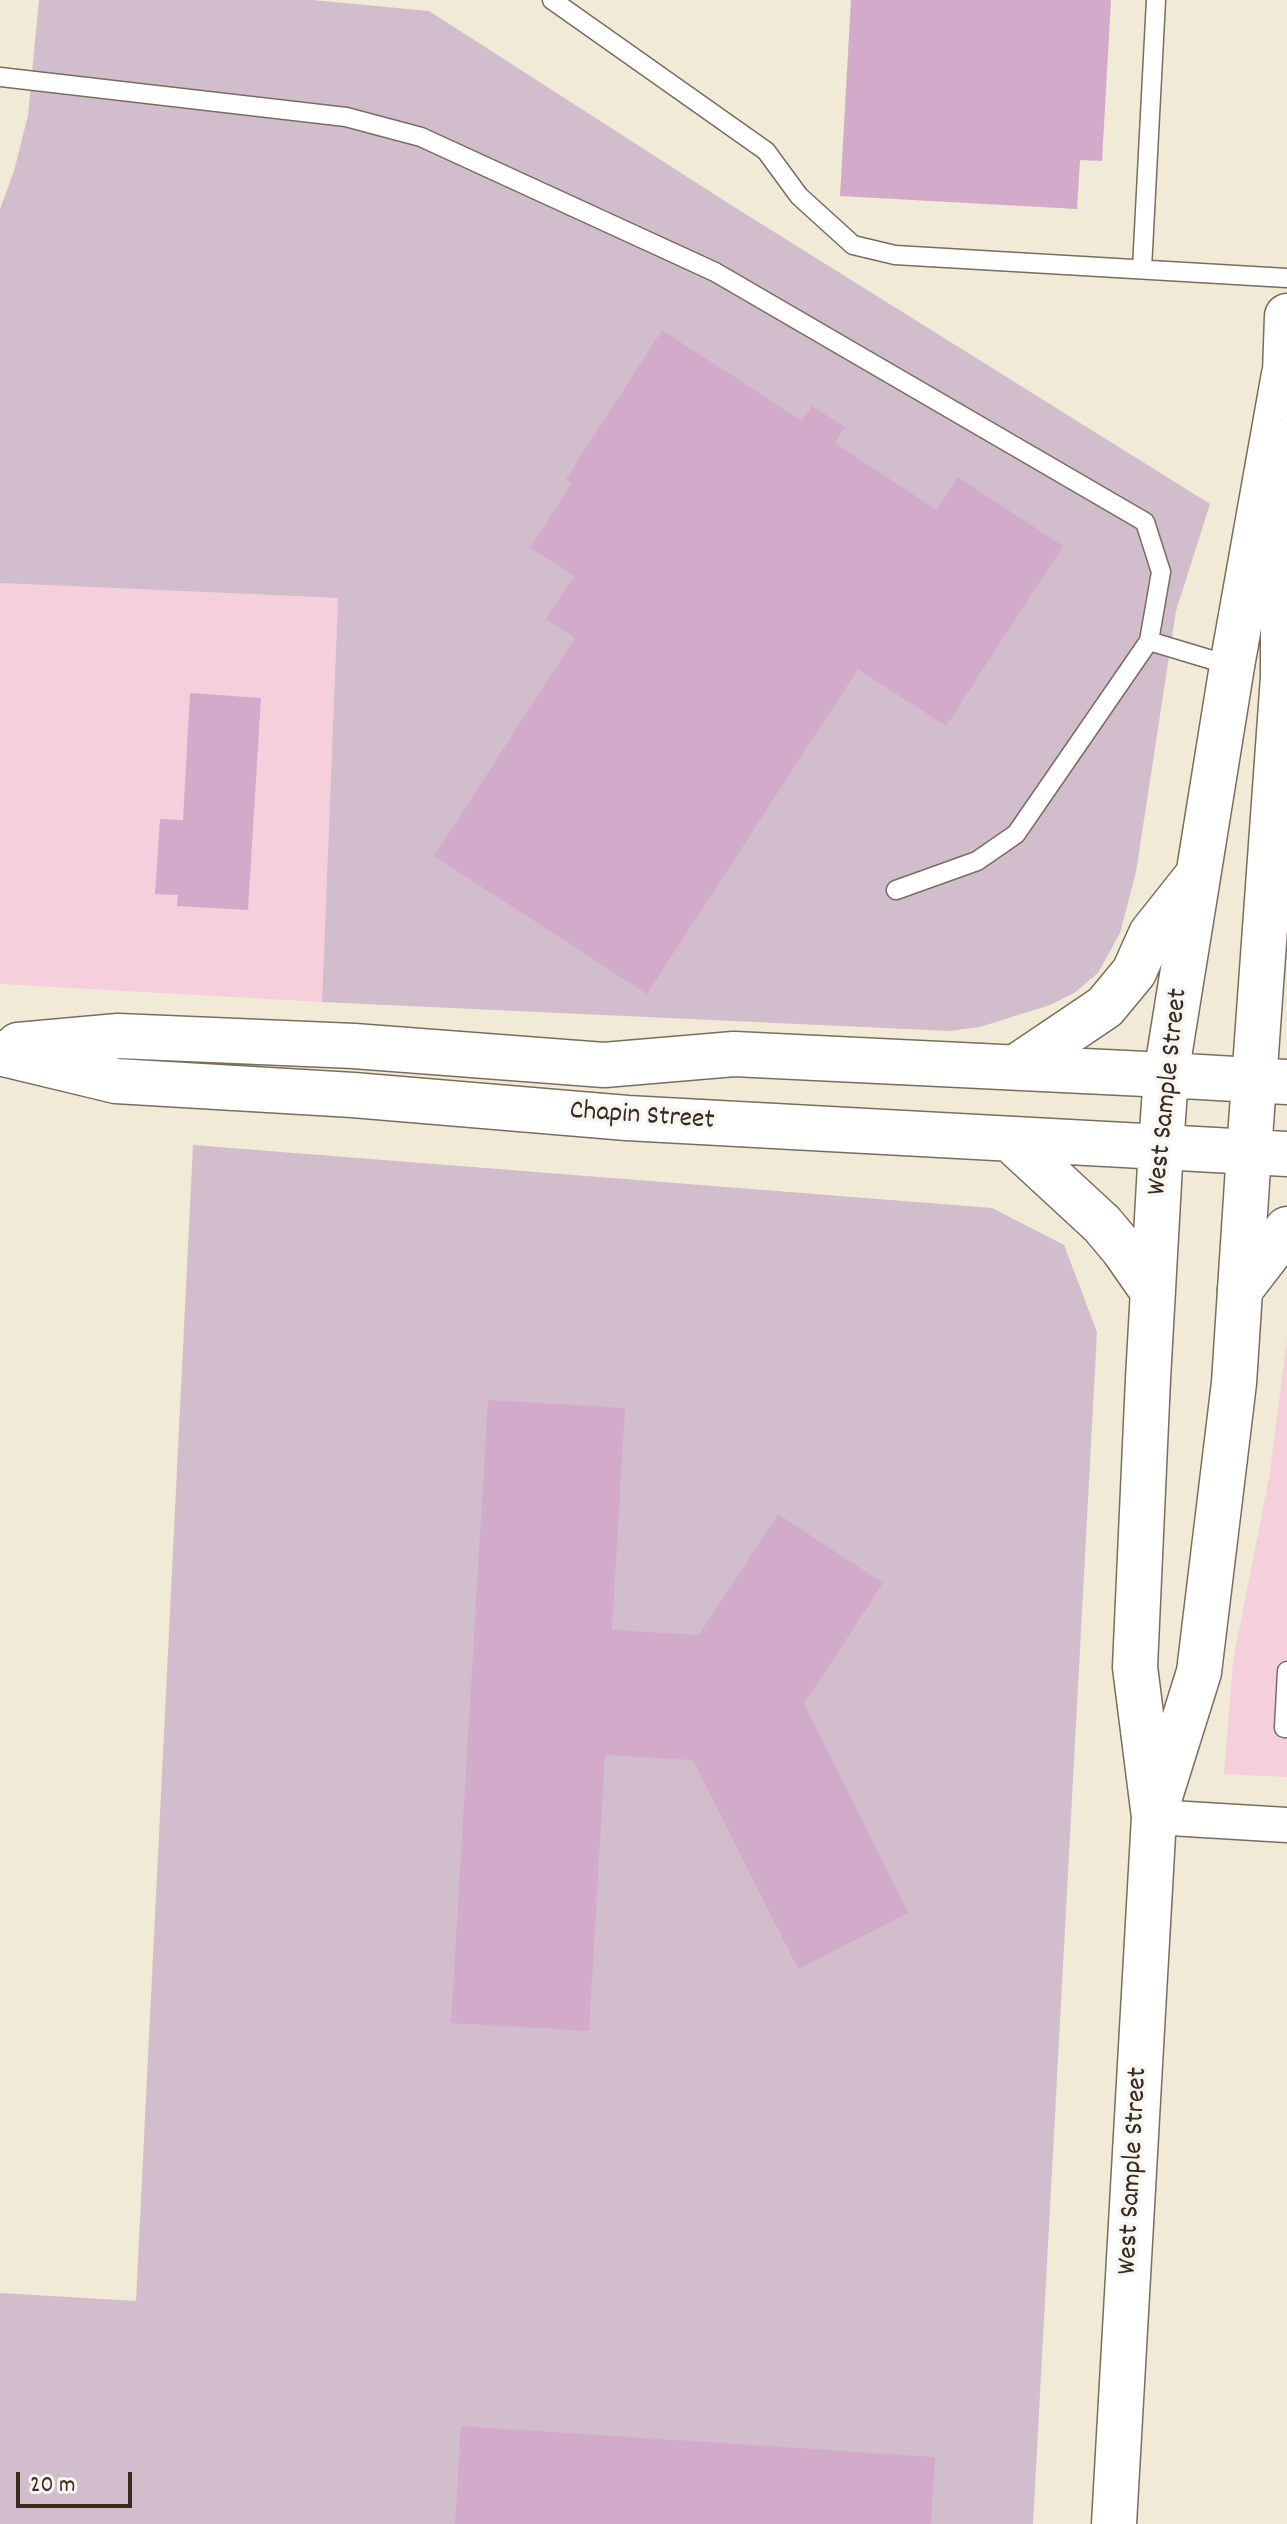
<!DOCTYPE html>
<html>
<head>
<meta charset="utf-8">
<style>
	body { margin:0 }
	#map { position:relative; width:1287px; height:2524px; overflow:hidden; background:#f0ead6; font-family:Dekko,sans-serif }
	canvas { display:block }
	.scale { position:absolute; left:16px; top:2472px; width:116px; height:36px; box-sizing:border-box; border:4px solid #3b2a1e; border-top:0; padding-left:10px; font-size:24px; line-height:28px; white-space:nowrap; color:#3b2a1e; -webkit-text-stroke:6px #f6f6f2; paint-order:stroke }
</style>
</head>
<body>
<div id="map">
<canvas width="1287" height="2524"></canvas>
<div class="scale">20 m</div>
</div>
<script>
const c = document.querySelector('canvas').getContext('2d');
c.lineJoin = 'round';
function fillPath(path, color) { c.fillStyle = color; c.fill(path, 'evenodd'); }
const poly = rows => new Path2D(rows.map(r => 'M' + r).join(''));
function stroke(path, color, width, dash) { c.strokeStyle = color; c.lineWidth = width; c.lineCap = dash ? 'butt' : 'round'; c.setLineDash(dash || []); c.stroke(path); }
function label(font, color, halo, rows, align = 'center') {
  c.font = font + ' Dekko,sans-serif'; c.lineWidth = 7; c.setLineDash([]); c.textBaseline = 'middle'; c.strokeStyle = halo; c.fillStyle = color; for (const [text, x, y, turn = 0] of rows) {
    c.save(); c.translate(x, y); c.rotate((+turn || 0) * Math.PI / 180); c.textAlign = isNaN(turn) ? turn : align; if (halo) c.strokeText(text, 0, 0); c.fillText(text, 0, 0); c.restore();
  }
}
const built = poly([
	[0,583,338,598,322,1002,0,984],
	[1287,1339,1287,1777,1224,1774,1233,1661,1270,1472]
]);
const industrial = poly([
	[39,0,312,0,429,11,731,205,1210,504,1176,611,1136,872,1120,933,1098,973,1074,993,1050,1005,980,1027,950,1031,322,1002,338,598,0,583,0,209,14,171,28,115],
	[193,1145,992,1208,1064,1245,1097,1332,1033,2524,0,2524,0,2293,136,2301]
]);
const building = poly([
	[851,0,1111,0,1102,161,1080,160,1077,209,840,196],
	[662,330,802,421,812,406,845,427,835,443,937,510,958,477,1063,546,946,726,858,669,647,994,434,856,575,638,546,619,574,576,530,548,572,483,566,479],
	[190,693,261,698,248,910,177,906,178,895,155,894,160,819,183,820],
	[488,1400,625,1408,612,1630,699,1635,778,1514,883,1583,804,1704,908,1913,798,1969,693,1760,605,1755,589,2031,451,2023],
	[461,2426,935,2457,931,2524,455,2524]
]);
const lane = poly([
	[552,0,766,151,799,196,853,245,895,255,1287,278],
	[0,77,346,117,421,137,715,272,1145,522,1161,572,1149,641,1232,666],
	[1142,269,1156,0],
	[896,890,977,861,1016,834,1149,641],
	[1287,1671,1284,1728,1287,1728]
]);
const street = poly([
	[1154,1817,1287,1825]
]);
const secondary = poly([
	[18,1045,118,1036,354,1046,604,1065,734,1054,1166,1075],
	[0,1053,116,1081,353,1095,627,1118,1161,1147,1148,1379,1135,1667,1154,1817,1114,2524],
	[1010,1139,1102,1224,1123,1249,1153,1292],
	[1158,1803,1199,1672,1234,1383,1249,1152]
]);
const primary = poly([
	[1284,374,1232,666,1171,1044,1166,1075,1161,1147,1287,1154],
	[1284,402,1287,316],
	[1016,1067,1105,1007,1134,972,1151,934,1197,876],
	[1166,1075,1287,1082],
	[1249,1152,1283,677,1283,499],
	[1240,1290,1287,1229]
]);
const streetNames = [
	["West Sample Street",1170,1092,-84],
	["Chapin Street",642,1118,4],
	["West Sample Street",1135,2171,-87]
];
fillPath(built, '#f5cfdb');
fillPath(industrial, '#d1bdcc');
fillPath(building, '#d2abcb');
stroke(lane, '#7a6d5e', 21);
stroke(street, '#7a6d5e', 37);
stroke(secondary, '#7a6d5e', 47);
stroke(primary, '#7a6d5e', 47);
stroke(lane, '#fff', 18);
stroke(street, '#fff', 34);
stroke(secondary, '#fff', 44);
stroke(primary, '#fff', 44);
label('28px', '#3b2a1e', '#f6f6f2', streetNames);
</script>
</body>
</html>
